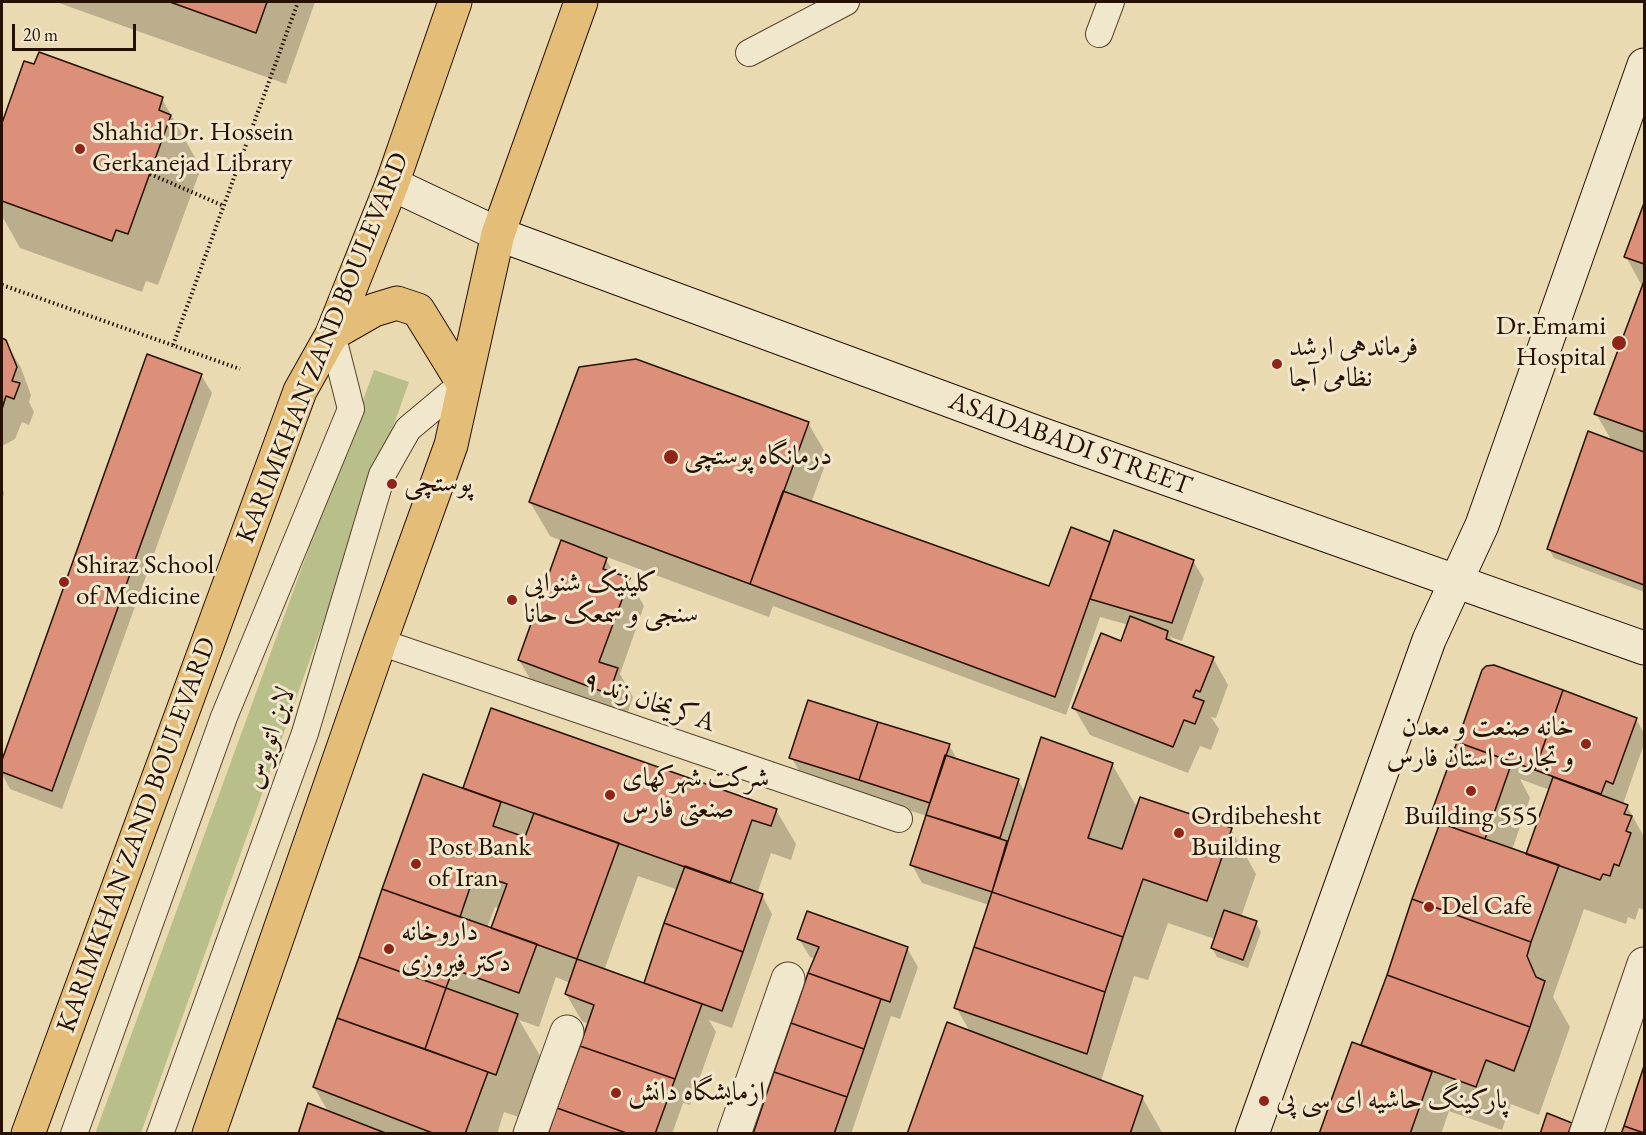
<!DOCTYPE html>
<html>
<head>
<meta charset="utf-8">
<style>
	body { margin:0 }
	#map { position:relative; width:1646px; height:1135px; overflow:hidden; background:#e9dab1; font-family:"EB Garamond",serif }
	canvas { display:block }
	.frame { position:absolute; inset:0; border:3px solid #251001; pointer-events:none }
	.scale { position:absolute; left:12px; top:24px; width:124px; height:27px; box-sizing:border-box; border:3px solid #251001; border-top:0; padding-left:8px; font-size:18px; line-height:21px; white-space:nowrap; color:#251001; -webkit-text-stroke:4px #f1e7cc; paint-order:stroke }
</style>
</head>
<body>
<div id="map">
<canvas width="1646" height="1135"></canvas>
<div class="frame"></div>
<div class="scale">20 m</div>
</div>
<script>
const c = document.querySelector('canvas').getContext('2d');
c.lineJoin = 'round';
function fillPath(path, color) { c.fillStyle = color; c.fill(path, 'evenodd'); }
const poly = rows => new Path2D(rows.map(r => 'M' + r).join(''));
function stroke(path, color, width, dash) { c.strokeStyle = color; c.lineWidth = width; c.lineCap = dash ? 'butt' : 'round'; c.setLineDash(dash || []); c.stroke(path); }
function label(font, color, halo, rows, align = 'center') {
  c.font = font + ' "EB Garamond",Amiri,serif'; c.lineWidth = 6; c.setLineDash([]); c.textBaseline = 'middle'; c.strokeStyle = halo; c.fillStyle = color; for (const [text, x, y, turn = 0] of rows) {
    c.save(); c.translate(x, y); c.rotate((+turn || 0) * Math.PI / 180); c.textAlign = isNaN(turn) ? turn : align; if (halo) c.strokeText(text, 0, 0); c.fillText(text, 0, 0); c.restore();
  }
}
const green = poly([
	[374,370,409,382,141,1133,95,1134]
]);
const shadow = poly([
	[56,2,315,2,286,84],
	[25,63,162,99,201,168,158,285,146,281,142,292,20,248,2,216,2,128],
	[1644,206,1644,285,1641,284,1626,257],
	[1644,285,1644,592,1554,558,1549,549,1612,441,1596,414],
	[2,340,5,341,21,368,31,395,29,402,34,412,29,425,22,422,15,439,2,446],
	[148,356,201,375,212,393,62,809,10,789,2,774,2,764],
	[808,423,828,457,811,503,1050,588,1111,544,1193,561,1204,579,1182,641,1170,637,1174,643,1213,658,1228,685,1216,718,1211,717,1219,729,1211,750,1200,746,1188,773,1090,735,1074,708,1122,643,1129,625,1100,617,1066,715,773,606,769,617,604,556,615,575,629,580,644,606,620,674,633,697,625,720,535,687,519,660,562,541,550,536,530,502],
	[2,488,4,493,2,501],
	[1483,671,1636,719,1644,733,1644,744,1623,804,1627,806,1644,837,1644,910,1639,908,1635,920,1628,917,1626,924,1584,909,1553,997,1570,1027,1539,1115,1511,1104,1502,1130,1449,1111,1441,1134,1320,1134,1362,1047,1438,831,1431,819],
	[1520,779,1550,790,1526,856,1512,850,1530,798],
	[492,710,776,810,796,844,791,860,771,853,757,894,762,895,772,914,732,1028,709,1020,716,1032,690,1105,683,1103,672,1134,550,1134,589,1024,582,1021,566,994,570,983,556,977,539,1027,519,1020,542,1059,522,1118,504,1112,497,1134,299,1134,329,1113,314,1087,424,776,464,790],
	[638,876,678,890,646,983,648,986,604,971],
	[495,907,500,908,492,930,487,928],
	[949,745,958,761,1018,780,1025,792,1112,764,1138,809,1231,829,1256,874,1241,917,1256,923,1261,932,1248,968,1217,957,1212,948,1215,939,1168,923,1148,980,1134,976,1101,1081,1142,1097,1163,1134,909,1134,970,1032,956,1007,989,905,922,883,912,865,927,816,802,776,791,757],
	[799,939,907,948,918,967,900,1019,891,1016,851,1134,755,1134,815,959,810,957],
	[1644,1072,1644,1134,1623,1134]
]);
const building = poly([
	[170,2,267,2,256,33,170,2],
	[39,52,163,97,159,110,171,115,128,234,116,230,112,241,2,201,2,123,24,61,34,64,39,52],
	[1644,203,1644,264,1624,257,1644,203],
	[1644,281,1644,432,1594,414,1644,281],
	[2,338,6,340,17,367,12,381,20,383,14,399,6,396,2,409,2,338],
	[147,354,202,374,52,791,2,772,2,760,147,354],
	[636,359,809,422,750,584,529,502,579,367,636,359],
	[1588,431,1644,452,1644,585,1547,549,1588,431],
	[783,491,1049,586,1071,527,1110,542,1055,697,750,584,783,491],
	[1114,530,1194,560,1172,623,1090,599,1114,530],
	[561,540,607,558,603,569,630,578,599,662,618,668,609,694,518,660,561,540],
	[1130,616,1168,631,1166,639,1214,657,1200,692,1196,690,1193,697,1204,701,1195,724,1184,720,1173,747,1072,708,1101,633,1121,641,1130,616],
	[1494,665,1563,690,1535,770,1457,742,1482,670,1486,666,1494,665],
	[1563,690,1637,718,1613,784,1606,781,1601,794,1535,770,1563,690],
	[808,700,878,722,859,780,789,758,808,700],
	[491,708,777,809,771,826,752,820,730,883,463,788,491,708],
	[878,722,950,744,930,803,859,780,878,722],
	[1041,737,1113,763,1088,838,1122,849,1140,797,1232,828,1207,901,1143,879,1123,937,992,892,1041,737],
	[1457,742,1512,762,1485,839,1429,819,1457,742],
	[945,755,1019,779,1000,838,926,815,945,755],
	[423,774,501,802,493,826,525,837,534,813,619,843,577,959,491,928,507,884,475,873,460,917,382,889,423,774],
	[1553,777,1628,805,1624,814,1632,816,1626,831,1631,833,1619,866,1614,864,1610,876,1603,874,1600,880,1526,854,1553,777],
	[926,815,1007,841,992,892,910,865,926,815],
	[1440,823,1559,865,1531,942,1412,899,1440,823],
	[685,866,763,894,743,952,664,923,685,866],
	[382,889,537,944,519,993,453,969,446,988,359,957,382,889],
	[992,892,1123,937,1105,992,974,947,992,892],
	[1412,899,1531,942,1527,956,1536,977,1545,981,1530,1027,1387,975,1412,899],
	[1224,910,1257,921,1243,960,1211,948,1224,910],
	[807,911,908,947,890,1002,808,973,819,947,797,939,807,911],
	[664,923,743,952,722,1011,644,983,664,923],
	[974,947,1105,992,1087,1054,954,1008,974,947],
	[359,957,446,988,425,1049,337,1018,359,957],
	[577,959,702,1004,675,1079,580,1046,594,1005,565,994,577,959],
	[808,973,881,999,864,1049,791,1023,808,973],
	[1387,975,1530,1027,1514,1071,1486,1060,1476,1087,1361,1045,1387,975],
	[446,988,518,1014,496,1075,425,1049,446,988],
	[337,1018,488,1072,465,1134,435,1134,313,1087,337,1018],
	[947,1022,1143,1096,1130,1134,907,1134,947,1022],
	[791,1023,864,1049,847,1097,774,1072,791,1023],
	[1352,1042,1432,1072,1410,1134,1319,1134,1352,1042],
	[580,1046,675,1079,655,1134,629,1134,557,1108,580,1046],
	[1644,1066,1644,1133,1624,1126,1644,1066],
	[774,1072,847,1097,834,1134,753,1134,774,1072],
	[308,1103,388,1134,298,1134,308,1103],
	[557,1108,629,1134,548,1134,557,1108],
	[1547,1113,1572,1123,1568,1134,1540,1134,1547,1113],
	[1624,1126,1644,1133,1644,1134,1621,1134,1624,1126]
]);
const path = poly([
	[150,174,224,206],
	[2,285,240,369],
	[173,345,298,2]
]);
const lane = poly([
	[1099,34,1111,2],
	[749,53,846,2],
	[380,642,899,819],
	[74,1134,224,717,351,409,332,334],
	[160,1134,305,733,382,475,408,429,463,383]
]);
const street = poly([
	[530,1134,567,1032],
	[734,1134,788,979],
	[1586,1134,1644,964]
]);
const secondary = poly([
	[392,184,498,234,1038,433,1644,648],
	[1252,1134,1429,640,1482,525,1644,65]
]);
const primary = poly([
	[332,334,374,310,397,303,418,310,463,383],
	[28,1134,300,391,332,334,392,184,455,2],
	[209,1134,380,642,451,445,498,234,581,2]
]);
const markers = [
	[80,149,6,"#8f2418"],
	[1619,343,8,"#8f2418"],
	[1277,364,6,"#8f2418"],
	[671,457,8,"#8f2418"],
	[392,484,6,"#8f2418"],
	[64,582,6,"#8f2418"],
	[512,600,6,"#8f2418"],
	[1586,744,6,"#8f2418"],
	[1471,791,6,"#8f2418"],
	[610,795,6,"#8f2418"],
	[1179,833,6,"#8f2418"],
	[416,864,6,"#8f2418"],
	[1429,907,6,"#8f2418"],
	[389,949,6,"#8f2418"],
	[616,1093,6,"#8f2418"],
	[1264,1101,6,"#8f2418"]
];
const poiNames = [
	["Shahid Dr. Hossein",92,133],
	["Gerkanejad Library",92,164],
	["Dr.Emami",1606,327,"right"],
	["Hospital",1606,358,"right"],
	["فرماندهی ارشد",1289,348],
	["نظامی آجا",1289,379],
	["درمانگاه پوستچی",684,457],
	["پوستچی",404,484],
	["Shiraz School",76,566],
	["of Medicine",76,597],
	["کلینیک شنوایی",524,584],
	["سنجی و سمعک حانا",524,615],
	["خانه صنعت و معدن",1574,728,"right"],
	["و تجارت استان فارس",1574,759,"right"],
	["شرکت شهرکهای",622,779],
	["صنعتی فارس",622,810],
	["Ordibehesht",1191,817],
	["Building",1191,848],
	["Building 555",1471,817,"center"],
	["Post Bank",428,848],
	["of Iran",428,879],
	["Del Cafe",1441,907],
	["داروخانه",401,933],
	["دکتر فیروزی",401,964],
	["ازمایشگاه دانش",628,1093],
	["پارکینگ حاشیه ای سی پی",1276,1101]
];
const streetNames = [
	["KARIMKHAN ZAND BOULEVARD",323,348,-68],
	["ASADABADI STREET",1070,444,20],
	["کریمخان زند ۹A",649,702,19],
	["لاین اتوبوس",270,738,-71],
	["KARIMKHAN ZAND BOULEVARD",137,835,-70]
];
fillPath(green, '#b9bf8a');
fillPath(shadow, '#0003');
fillPath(building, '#dc8f79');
stroke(building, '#251001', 1.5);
stroke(lane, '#56422d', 28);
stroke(street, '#56422d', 35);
stroke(secondary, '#251001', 35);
stroke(primary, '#251001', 35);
stroke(path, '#251001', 4, [1.5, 3]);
stroke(lane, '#f1e7cc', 26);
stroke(street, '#f1e7cc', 33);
stroke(secondary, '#f1e7cc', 33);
stroke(primary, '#e4bd78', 33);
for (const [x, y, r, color] of markers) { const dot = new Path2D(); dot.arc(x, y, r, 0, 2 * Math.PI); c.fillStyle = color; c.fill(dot); stroke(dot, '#f1e7cc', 2); }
label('27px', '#251001', '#f1e7cc', poiNames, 'left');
label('27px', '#251001', '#f1e7cc', streetNames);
</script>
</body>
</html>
